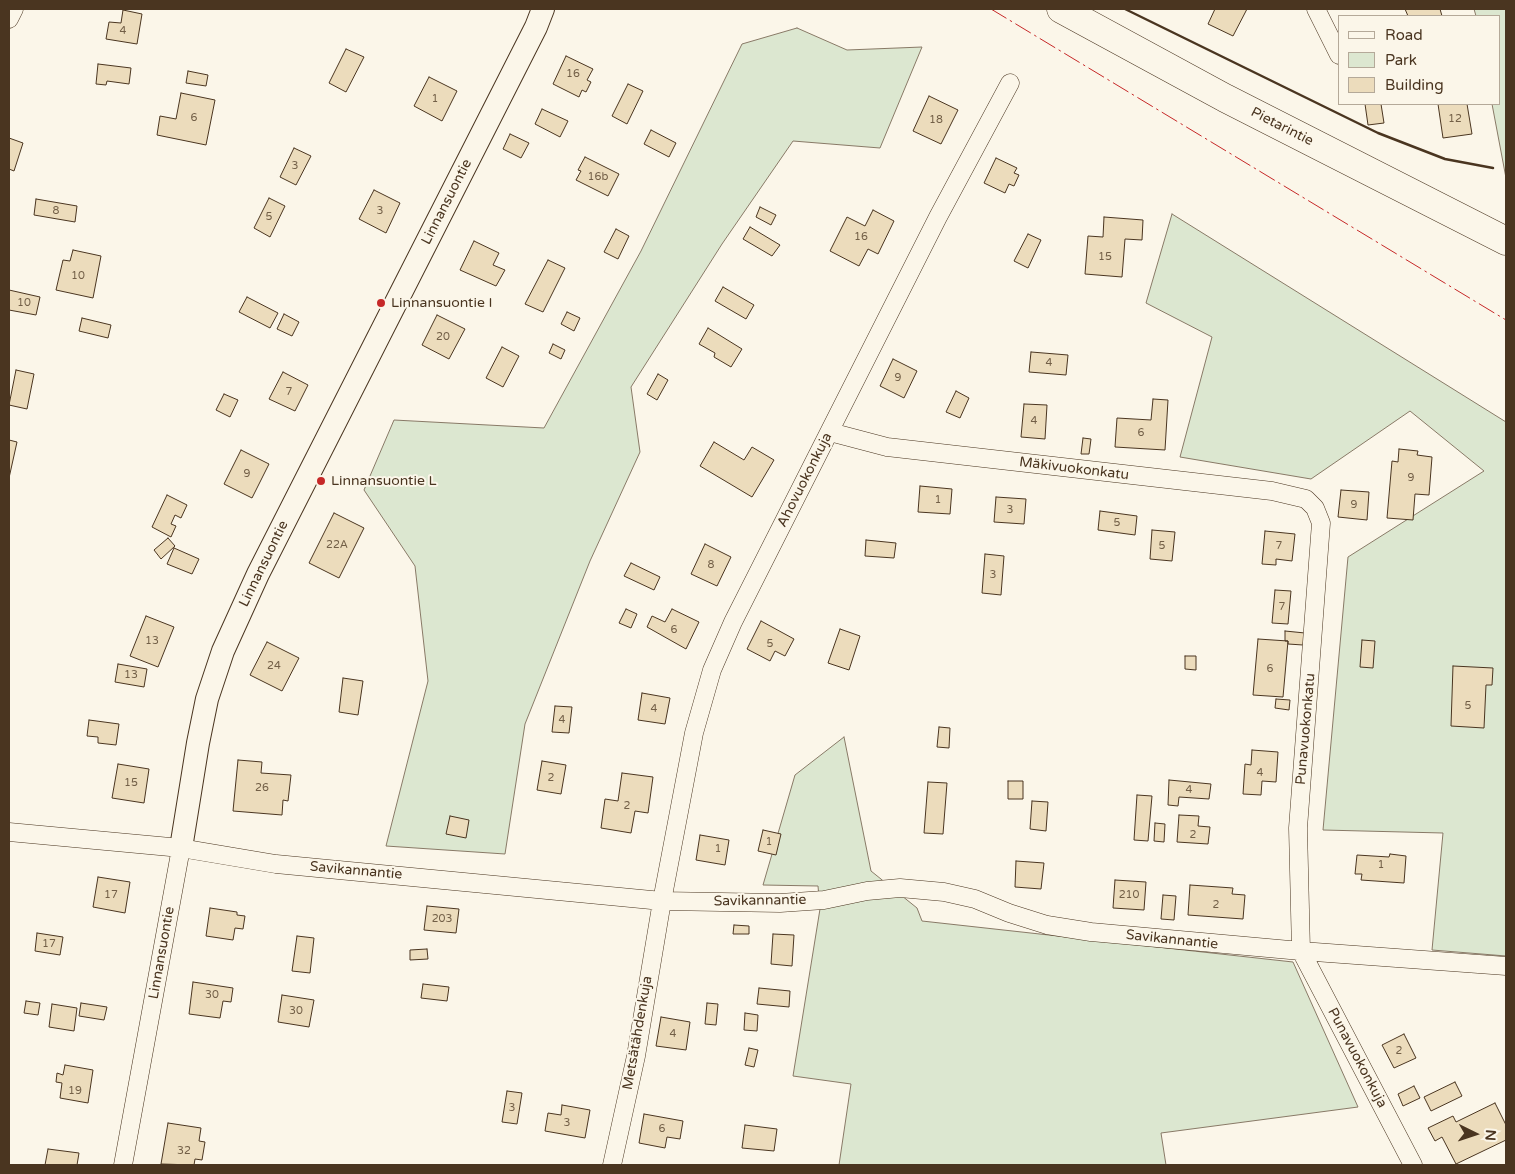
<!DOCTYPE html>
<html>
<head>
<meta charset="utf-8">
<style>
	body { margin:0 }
	#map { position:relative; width:1515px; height:1174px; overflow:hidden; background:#fbf6e9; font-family:"Varela Round",sans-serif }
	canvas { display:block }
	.frame { position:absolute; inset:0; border:10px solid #4a3520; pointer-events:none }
	.legend { position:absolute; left:1338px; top:15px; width:162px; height:90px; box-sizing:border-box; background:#fbf6e9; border:1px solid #b4a999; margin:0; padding:6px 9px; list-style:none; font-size:15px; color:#4a3520 }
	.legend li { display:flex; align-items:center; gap:10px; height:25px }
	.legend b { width:25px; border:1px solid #b4a999 }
	.north { position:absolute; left:1450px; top:1109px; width:50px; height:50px; -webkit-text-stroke:4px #fbf6e9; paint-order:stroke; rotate:94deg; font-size:14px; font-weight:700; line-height:20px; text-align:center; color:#4a3520 }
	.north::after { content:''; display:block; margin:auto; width:18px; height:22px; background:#4a3520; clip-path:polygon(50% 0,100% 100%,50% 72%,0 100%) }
</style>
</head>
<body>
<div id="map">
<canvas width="1515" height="1174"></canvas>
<div class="frame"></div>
<ul class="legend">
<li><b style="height:6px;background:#fbf6e9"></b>Road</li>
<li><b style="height:14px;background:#dce7d0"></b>Park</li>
<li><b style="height:14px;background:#ecdcbc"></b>Building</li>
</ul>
<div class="north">N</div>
</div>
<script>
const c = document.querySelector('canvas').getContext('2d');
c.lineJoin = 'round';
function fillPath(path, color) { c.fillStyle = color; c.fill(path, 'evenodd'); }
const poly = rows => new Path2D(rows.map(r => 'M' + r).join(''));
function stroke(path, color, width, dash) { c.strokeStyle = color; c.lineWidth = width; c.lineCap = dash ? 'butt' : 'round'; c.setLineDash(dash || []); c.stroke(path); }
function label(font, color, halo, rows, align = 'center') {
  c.font = font + ' "Varela Round",sans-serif'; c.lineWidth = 4; c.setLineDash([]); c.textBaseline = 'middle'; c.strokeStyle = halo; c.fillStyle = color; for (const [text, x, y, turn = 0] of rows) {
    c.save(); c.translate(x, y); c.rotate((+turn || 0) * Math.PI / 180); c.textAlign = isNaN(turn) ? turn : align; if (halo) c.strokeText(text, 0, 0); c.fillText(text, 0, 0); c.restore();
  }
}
const green = poly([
	[1474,9,1506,9,1506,178,1492,104,1499,104,1499,16,1476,16,1474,9],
	[797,28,847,50,922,47,880,148,793,141,722,244,631,387,640,452,590,561,525,724,505,854,386,846,428,681,415,566,364,490,394,420,544,428,641,251,742,44,797,28],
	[1172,214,1506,422,1506,956,1432,950,1443,833,1323,830,1348,557,1484,471,1410,411,1311,479,1180,457,1212,337,1146,303,1172,214],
	[844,737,871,871,917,908,922,921,1293,962,1358,1107,1161,1133,1166,1165,839,1165,851,1084,793,1076,820,909,818,886,763,885,795,775,844,737]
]);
const building = poly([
	[1215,9,1247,9,1233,36,1208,24,1215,9],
	[1405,9,1440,9,1442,16,1408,16,1405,9],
	[123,10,142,14,137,44,106,39,109,22,121,23,123,10],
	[346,49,364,57,346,92,329,83,346,49],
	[566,56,593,69,587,80,591,82,586,92,582,90,579,97,553,84,566,56],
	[98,64,131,68,129,84,107,81,106,85,96,84,98,64],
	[188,71,208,75,206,86,186,83,188,71],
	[429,77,457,91,442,121,414,106,429,77],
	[628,84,643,91,627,124,612,116,628,84],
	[181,93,215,100,206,145,157,135,160,116,176,119,181,93],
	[929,96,958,110,941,144,913,131,929,96],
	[1365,104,1381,104,1384,123,1368,125,1365,104],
	[1438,104,1467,104,1472,134,1443,138,1438,104],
	[542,109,568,121,560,137,535,124,542,109],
	[651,130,676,143,669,157,644,144,651,130],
	[510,134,529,143,521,158,503,149,510,134],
	[9,138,23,143,14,171,9,169,9,138],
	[294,148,311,156,296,185,280,177,294,148],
	[585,157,619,174,608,196,576,180,581,171,578,170,585,157],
	[996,158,1017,168,1014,173,1019,175,1014,186,1009,184,1005,193,984,183,996,158],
	[374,190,400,203,386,233,359,219,374,190],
	[269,198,285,206,270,237,254,228,269,198],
	[36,199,77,206,75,222,34,215,36,199],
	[760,207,776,215,771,225,756,217,760,207],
	[873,210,894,221,878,254,868,249,859,266,830,251,847,217,865,226,873,210],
	[1104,217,1143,220,1142,240,1125,239,1122,277,1085,274,1088,236,1103,237,1104,217],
	[750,227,780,245,772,256,743,239,750,227],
	[616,229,629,236,618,259,604,252,616,229],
	[1028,234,1041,240,1028,268,1014,261,1028,234],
	[474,241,499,253,493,265,505,270,496,286,460,270,474,241],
	[73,250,101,256,93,298,56,290,63,260,70,261,73,250],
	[548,260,565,268,543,312,525,304,548,260],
	[723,287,754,305,746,319,715,301,723,287],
	[9,290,40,297,36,315,9,310,9,290],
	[247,297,278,313,270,328,239,312,247,297],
	[567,312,580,318,574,331,561,324,567,312],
	[284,314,299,322,292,336,277,329,284,314],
	[437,315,465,329,449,359,422,345,437,315],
	[82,318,111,325,108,338,79,331,82,318],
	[708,328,742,349,731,367,714,357,715,353,699,344,708,328],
	[553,344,565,350,561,359,549,353,553,344],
	[502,347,519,356,503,387,486,378,502,347],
	[1031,352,1068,355,1066,375,1029,372,1031,352],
	[893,359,917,371,904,398,880,386,893,359],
	[16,370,34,374,27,409,9,405,16,370],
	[283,372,308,385,295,411,269,399,283,372],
	[658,374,668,380,657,400,647,394,658,374],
	[956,391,969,398,960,418,946,412,956,391],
	[224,394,238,400,230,417,216,410,224,394],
	[1153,399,1168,400,1165,450,1115,447,1117,418,1151,420,1153,399],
	[1024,404,1047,405,1045,439,1021,437,1024,404],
	[1083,438,1091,439,1089,454,1081,454,1083,438],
	[9,440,17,442,9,478,9,440],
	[714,442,744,460,752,447,774,460,752,497,700,466,714,442],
	[1399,449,1418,451,1417,455,1432,457,1429,495,1415,494,1413,520,1387,518,1392,461,1398,462,1399,449],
	[241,450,269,464,252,498,224,484,241,450],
	[920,486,952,489,950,514,918,512,920,486],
	[1341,490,1369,492,1367,520,1338,517,1341,490],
	[167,495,187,505,181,518,175,515,171,524,176,526,171,537,152,527,167,495],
	[996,497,1026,499,1024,524,994,522,996,497],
	[1100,511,1137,516,1135,535,1098,530,1100,511],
	[334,513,364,528,339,578,309,563,334,513],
	[1152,530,1175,532,1172,561,1150,559,1152,530],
	[1265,531,1295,534,1292,561,1276,559,1276,565,1262,564,1265,531],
	[168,538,175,546,161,559,154,550,168,538],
	[866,540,896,543,894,558,865,556,866,540],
	[705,544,731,557,717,586,691,574,705,544],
	[174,548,199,559,192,574,167,564,174,548],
	[985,554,1004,556,1001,595,982,593,985,554],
	[631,563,660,577,654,590,624,576,631,563],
	[1275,590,1291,591,1288,624,1272,623,1275,590],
	[626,609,637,614,631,628,619,623,626,609],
	[672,609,699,622,686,649,647,627,652,616,665,622,672,609],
	[146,616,174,627,158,667,130,656,146,616],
	[761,621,794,639,785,656,775,651,770,661,747,649,761,621],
	[840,629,860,636,849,670,828,663,840,629],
	[1285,631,1305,633,1303,645,1288,644,1288,641,1285,641,1285,631],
	[1258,639,1288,641,1283,697,1253,695,1258,639],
	[1362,640,1375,641,1373,668,1360,667,1362,640],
	[267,642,299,658,282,691,250,675,267,642],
	[1185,656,1196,656,1196,670,1185,669,1185,656],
	[118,664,147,669,144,687,115,682,118,664],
	[1453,666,1493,668,1492,685,1486,685,1484,728,1451,726,1453,666],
	[343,678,363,681,358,715,339,712,343,678],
	[642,693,670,698,665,724,638,720,642,693],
	[1276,699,1290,700,1289,710,1275,708,1276,699],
	[555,706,572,707,569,733,552,732,555,706],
	[89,720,119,724,116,745,98,743,98,737,87,736,89,720],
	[939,727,950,728,949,748,937,747,939,727],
	[1252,750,1278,752,1276,782,1262,781,1261,795,1243,794,1245,764,1251,765,1252,750],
	[238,760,262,762,261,773,291,775,288,801,283,800,282,815,233,811,238,760],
	[542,761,566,765,561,794,537,790,542,761],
	[118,764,149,769,144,803,112,798,118,764],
	[622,773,653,777,648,813,635,811,631,833,601,828,605,799,618,801,622,773],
	[1169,780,1211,784,1209,799,1179,797,1178,806,1168,805,1169,780],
	[1008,781,1023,781,1023,799,1008,799,1008,781],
	[928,782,947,783,943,834,924,833,928,782],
	[1137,795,1152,796,1148,841,1134,840,1137,795],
	[1032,801,1048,802,1046,831,1030,829,1032,801],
	[1179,815,1199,816,1198,826,1210,827,1208,844,1177,842,1179,815],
	[450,816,469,820,466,838,446,834,450,816],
	[1155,823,1165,824,1164,842,1154,841,1155,823],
	[763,830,781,834,776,855,758,851,763,830],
	[700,835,729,840,725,865,696,860,700,835],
	[1390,854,1406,856,1404,883,1361,880,1362,874,1355,874,1357,855,1389,857,1390,854],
	[1016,861,1044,863,1041,889,1015,887,1016,861],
	[98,877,130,882,125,913,93,907,98,877],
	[1115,880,1146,882,1144,910,1113,908,1115,880],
	[1190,885,1233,888,1232,894,1245,895,1243,919,1188,915,1190,885],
	[1163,895,1176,896,1174,920,1161,919,1163,895],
	[427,906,459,909,456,933,424,930,427,906],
	[210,908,237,912,237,915,245,916,243,929,235,928,233,940,206,936,210,908],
	[734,925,749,926,749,934,733,934,734,925],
	[37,933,63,937,60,955,35,951,37,933],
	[773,934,794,935,792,966,771,964,773,934],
	[297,936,314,938,310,973,292,971,297,936],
	[427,949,428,959,410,960,410,950,427,949],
	[193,982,233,988,231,1002,223,1001,220,1018,189,1014,193,982],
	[423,984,449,987,447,1001,421,998,423,984],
	[759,988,790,991,789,1007,757,1004,759,988],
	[282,995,314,1000,309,1027,278,1022,282,995],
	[26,1001,40,1003,38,1015,24,1013,26,1001],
	[81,1003,107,1007,104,1020,79,1016,81,1003],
	[707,1003,718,1004,716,1025,705,1024,707,1003],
	[52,1004,77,1008,74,1031,49,1027,52,1004],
	[745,1013,758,1015,757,1031,744,1030,745,1013],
	[661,1017,690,1022,686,1050,656,1046,661,1017],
	[1404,1034,1416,1058,1394,1068,1382,1045,1404,1034],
	[749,1048,758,1050,754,1067,745,1065,749,1048],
	[65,1065,93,1070,88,1103,60,1098,62,1083,56,1082,57,1073,63,1075,65,1065],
	[1455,1082,1462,1096,1431,1111,1424,1097,1455,1082],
	[1414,1086,1420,1098,1403,1106,1398,1094,1414,1086],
	[507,1091,522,1093,517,1124,502,1122,507,1091],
	[1495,1103,1506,1125,1506,1140,1456,1164,1442,1137,1435,1141,1428,1128,1453,1116,1456,1122,1495,1103],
	[562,1105,590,1110,585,1138,545,1131,548,1113,561,1115,562,1105],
	[644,1114,683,1121,680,1139,667,1137,665,1148,639,1143,644,1114],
	[168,1123,201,1128,199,1141,205,1142,202,1160,195,1159,194,1165,161,1164,168,1123],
	[745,1125,777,1129,774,1151,742,1148,745,1125],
	[48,1149,79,1153,77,1165,45,1165,48,1149]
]);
const minor = poly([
	[1316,9,1339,55],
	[9,19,14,9],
	[830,432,887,447,1272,491,1306,499,1315,508,1321,523,1298,828,1301,951,1413,1165],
	[9,832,181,848,276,864,662,901,780,903,824,900,867,891,900,888,944,892,975,899,1009,913,1047,925,1091,932,1301,951,1506,966],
	[123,1165,181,848],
	[612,1165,636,1056,662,901,694,733,712,670,733,622,938,217,1010,83]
]);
const tertiary = poly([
	[181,848,198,743,207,699,223,651,258,574,536,27,543,9]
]);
const primary = poly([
	[1061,9,1225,98,1506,241]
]);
const wall = poly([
	[1125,9,1378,133,1445,159,1493,168]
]);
const power = poly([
	[991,9,1506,320]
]);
const markers = [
	[381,303,5,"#c62828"],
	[321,481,5,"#c62828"]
];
const numberNames = [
	["4",123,31],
	["16",573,74],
	["1",435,99],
	["6",194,118],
	["12",1455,119],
	["18",936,120],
	["3",295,166],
	["16b",598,177],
	["8",56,211],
	["3",380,211],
	["5",269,217],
	["16",861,237],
	["15",1105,257],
	["10",78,276],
	["10",24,303],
	["20",443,337],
	["4",1049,363],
	["9",898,378],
	["7",289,392],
	["4",1034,421],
	["6",1141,433],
	["9",247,474],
	["9",1411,478],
	["1",938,500],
	["9",1354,505],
	["3",1010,510],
	["5",1117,523],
	["22A",337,545],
	["5",1162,546],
	["7",1279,546],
	["8",711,565],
	["3",993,575],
	["7",1282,607],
	["6",674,630],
	["13",152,641],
	["5",770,644],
	["24",274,666],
	["6",1270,669],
	["13",131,675],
	["5",1468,706],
	["4",654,709],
	["4",562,720],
	["4",1260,773],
	["2",551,778],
	["15",131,783],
	["26",262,788],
	["4",1189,790],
	["2",627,806],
	["2",1193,835],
	["1",769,842],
	["1",718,849],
	["1",1381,865],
	["17",111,895],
	["210",1129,895],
	["2",1216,905],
	["203",442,919],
	["17",49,944],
	["30",212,995],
	["30",296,1011],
	["4",673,1034],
	["2",1399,1051],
	["19",75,1091],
	["3",512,1108],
	["3",567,1123],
	["6",662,1129],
	["32",184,1151]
];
const streetNames = [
	["Pietarintie",1282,127,27],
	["Linnansuontie",447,202,-63],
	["Mäkivuokonkatu",1074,469,7],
	["Ahovuokonkuja",805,480,-63],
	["Linnansuontie",264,564,-64],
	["Punavuokonkatu",1306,729,-85],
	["Savikannantie",356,871,5],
	["Savikannantie",760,901,-1],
	["Savikannantie",1172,940,6],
	["Linnansuontie",162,953,-80],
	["Metsätähdenkuja",638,1033,-80],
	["Punavuokonkuja",1357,1058,62]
];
const poiNames = [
	["Linnansuontie I",391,303],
	["Linnansuontie L",331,481]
];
fillPath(green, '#dce7d0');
stroke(green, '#887966', 1);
fillPath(building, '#ecdcbc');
stroke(building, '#4a3520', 1);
stroke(minor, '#4a3520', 19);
stroke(tertiary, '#4a3520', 24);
stroke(primary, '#4a3520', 29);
stroke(minor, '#fbf6e9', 18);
stroke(tertiary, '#fbf6e9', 22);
stroke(primary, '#fbf6e9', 28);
stroke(wall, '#4a3520', 2.5);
stroke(power, '#c62828', 1, [18, 4, 2.5, 4]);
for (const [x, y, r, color] of markers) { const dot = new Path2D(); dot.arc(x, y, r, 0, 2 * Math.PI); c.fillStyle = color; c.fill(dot); stroke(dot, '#fbf6e9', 2); }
label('11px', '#725f47', null, numberNames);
label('14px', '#4a3520', '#fbf6e9', streetNames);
label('14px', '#4a3520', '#fbf6e9', poiNames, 'left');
</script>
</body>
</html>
